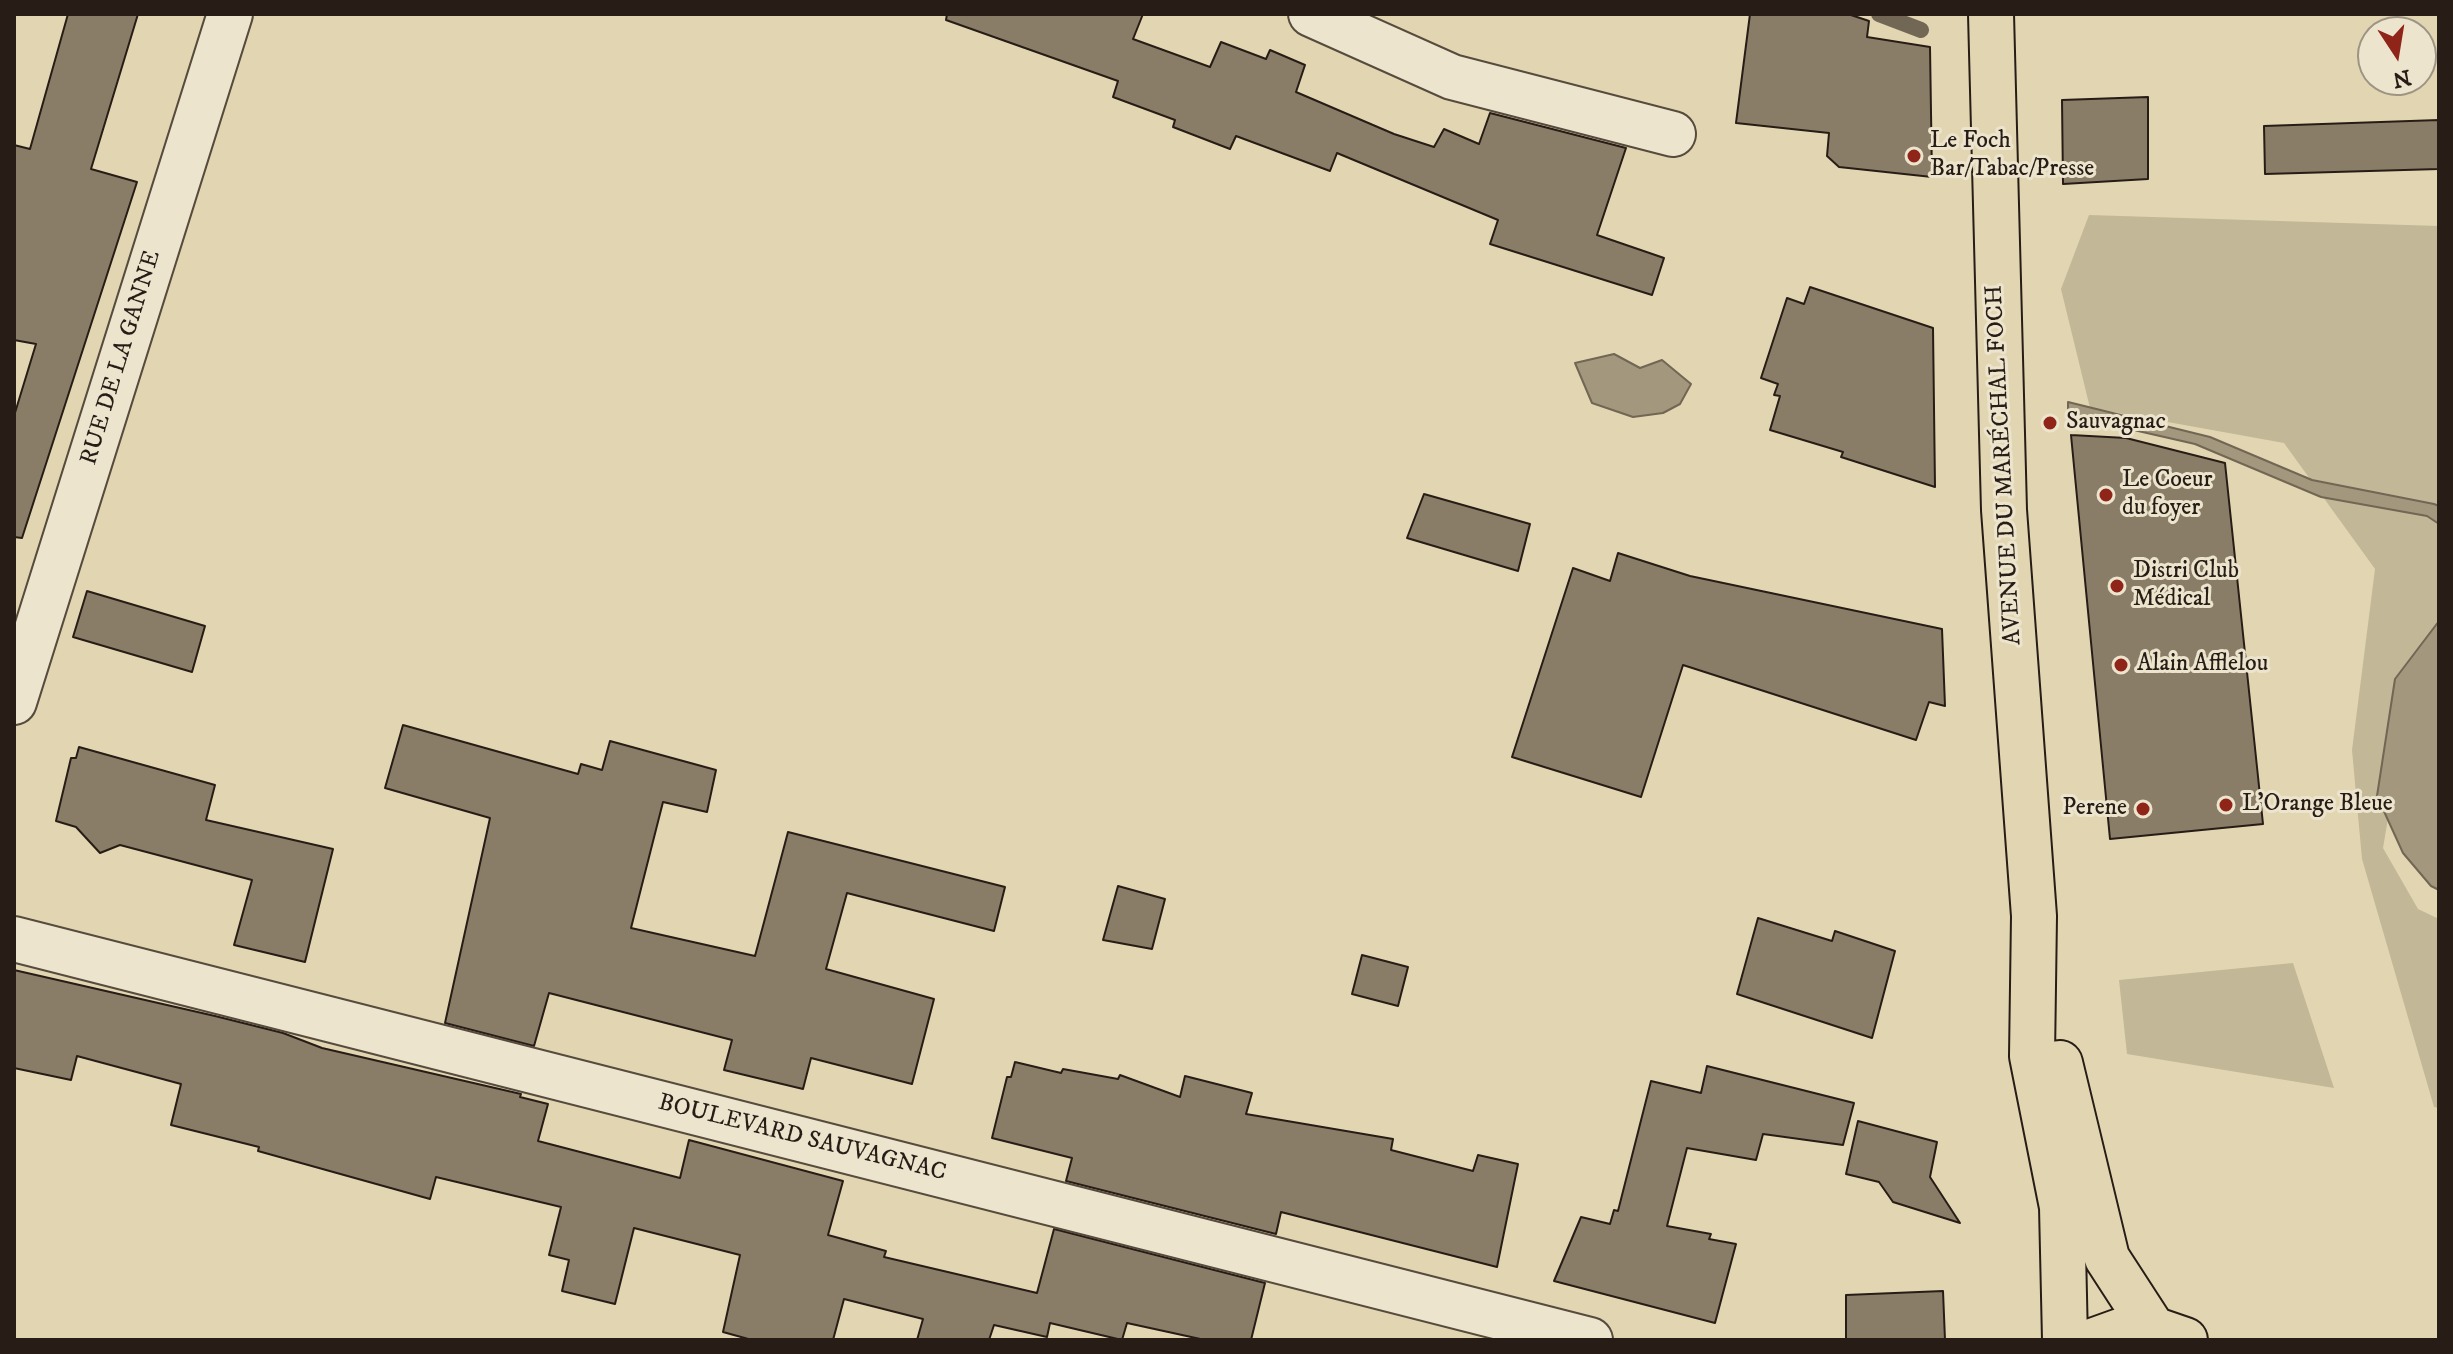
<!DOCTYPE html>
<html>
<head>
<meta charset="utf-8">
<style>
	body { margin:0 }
	#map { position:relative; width:2453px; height:1354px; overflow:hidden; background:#e2d6b2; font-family:"IM FELL DW Pica",serif }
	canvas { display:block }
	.frame { position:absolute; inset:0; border:16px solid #281d16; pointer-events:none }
	.north { position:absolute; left:2357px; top:16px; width:80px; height:80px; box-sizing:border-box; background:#ece4cd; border:2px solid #9e9484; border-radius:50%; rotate:168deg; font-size:22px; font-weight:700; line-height:32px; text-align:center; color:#281d16 }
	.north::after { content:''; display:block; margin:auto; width:28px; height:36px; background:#8f2418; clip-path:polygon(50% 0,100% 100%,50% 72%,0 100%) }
</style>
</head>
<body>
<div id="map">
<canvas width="2453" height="1354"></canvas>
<div class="frame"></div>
<div class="north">N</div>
</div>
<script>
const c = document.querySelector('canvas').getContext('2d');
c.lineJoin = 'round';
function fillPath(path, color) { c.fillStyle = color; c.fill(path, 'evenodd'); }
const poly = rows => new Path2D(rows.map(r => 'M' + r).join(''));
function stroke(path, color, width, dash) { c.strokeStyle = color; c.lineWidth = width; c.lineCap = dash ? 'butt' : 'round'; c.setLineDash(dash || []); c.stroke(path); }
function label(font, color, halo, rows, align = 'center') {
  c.font = font + ' "IM FELL DW Pica",serif'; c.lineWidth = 6; c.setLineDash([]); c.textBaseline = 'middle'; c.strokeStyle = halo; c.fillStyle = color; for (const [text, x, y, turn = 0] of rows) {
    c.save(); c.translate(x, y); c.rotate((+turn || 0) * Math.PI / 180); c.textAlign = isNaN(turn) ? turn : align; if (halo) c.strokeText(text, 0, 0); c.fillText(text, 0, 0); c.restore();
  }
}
const green = poly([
	[2089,215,2439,226,2439,631,2413,672,2383,848,2418,909,2439,919,2439,1108,2434,1107,2362,859,2352,750,2375,569,2284,443,2090,408,2061,289],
	[2293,963,2334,1088,2127,1054,2119,980]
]);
const water = poly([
	[1614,354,1640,368,1662,360,1691,384,1680,404,1663,413,1633,417,1592,403,1575,363,1614,354],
	[2068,402,2210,437,2312,480,2434,504,2439,506,2439,524,2427,516,2321,497,2195,444,2068,415,2068,402],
	[2439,621,2439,890,2431,886,2403,853,2377,796,2395,679,2439,621]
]);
const stream = poly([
	[1879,14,1921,30]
]);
const building = poly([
	[68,14,138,14,91,169,137,182,22,538,14,537,14,416,36,344,14,340,14,145,30,149,68,14],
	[947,14,1143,14,1133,39,1210,67,1221,42,1266,59,1270,50,1305,65,1296,92,1394,134,1434,147,1444,129,1479,144,1490,113,1626,148,1597,235,1664,258,1652,295,1490,244,1498,220,1337,153,1330,171,1236,136,1230,149,1173,127,1175,120,1113,97,1118,81,946,20,947,14],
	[1750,14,1848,14,1869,21,1867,37,1930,47,1932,177,1839,167,1827,156,1829,133,1736,123,1750,14],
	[2148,97,2148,179,2063,184,2062,100,2148,97],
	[2439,120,2439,169,2265,174,2264,126,2439,120],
	[1810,287,1933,328,1935,487,1841,457,1843,452,1770,430,1780,396,1774,395,1778,384,1761,378,1787,298,1804,304,1810,287],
	[2071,435,2126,438,2225,463,2263,824,2110,839,2071,435],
	[1424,494,1530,524,1518,571,1407,538,1424,494],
	[1618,553,1690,576,1942,629,1945,706,1929,702,1916,740,1683,665,1641,797,1512,757,1573,568,1610,581,1618,553],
	[87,591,205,626,192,672,73,637,87,591],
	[403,725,578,774,581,764,602,770,610,741,716,770,707,812,663,802,631,928,755,956,788,832,1005,887,994,931,847,893,826,969,934,999,912,1084,811,1058,803,1089,724,1070,732,1040,549,993,534,1046,445,1023,490,818,385,788,403,725],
	[79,747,215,785,206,820,333,849,305,962,234,945,252,880,120,845,100,853,76,827,56,821,71,758,76,758,79,747],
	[1118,886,1165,899,1152,949,1103,940,1118,886],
	[1758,918,1832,941,1835,931,1895,951,1872,1038,1737,994,1758,918],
	[1362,955,1408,967,1398,1006,1352,994,1362,955],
	[14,970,215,1016,283,1033,322,1048,521,1094,520,1097,548,1104,538,1141,680,1178,689,1140,843,1181,828,1235,886,1251,884,1257,1037,1293,1054,1229,1265,1283,1251,1340,1205,1340,1127,1323,1122,1340,1050,1323,1047,1337,994,1325,989,1340,917,1340,923,1319,844,1299,833,1340,752,1340,723,1332,740,1255,634,1228,615,1304,562,1291,569,1260,549,1255,561,1207,436,1177,430,1199,258,1151,259,1147,171,1125,181,1084,77,1056,71,1080,14,1068,14,970],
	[1015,1062,1061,1073,1063,1069,1118,1079,1120,1075,1180,1097,1185,1076,1252,1093,1246,1114,1393,1139,1391,1150,1473,1171,1478,1155,1518,1164,1497,1267,1281,1212,1276,1234,1066,1181,1072,1158,992,1138,1007,1077,1011,1077,1015,1062],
	[1707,1066,1854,1103,1843,1145,1763,1134,1756,1160,1687,1148,1667,1226,1711,1234,1709,1239,1736,1244,1715,1323,1554,1281,1581,1217,1610,1224,1614,1210,1618,1211,1651,1081,1701,1093,1707,1066],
	[1858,1121,1937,1142,1930,1177,1960,1223,1893,1202,1879,1182,1846,1174,1858,1121],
	[1943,1291,1945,1340,1846,1340,1846,1295,1943,1291]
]);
const minor = poly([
	[1311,14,1452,77,1673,134],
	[14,702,230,14],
	[14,939,1590,1340]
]);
const major = poly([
	[1991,14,2004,510,2034,916,2032,1056,2062,1207,2065,1340],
	[2060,1063,2107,1258,2153,1329],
	[2095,1340,2120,1331,2153,1329,2185,1340]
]);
const markers = [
	[1914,156,8,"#8f2418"],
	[2050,423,8,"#8f2418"],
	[2106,495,8,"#8f2418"],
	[2117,586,8,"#8f2418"],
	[2121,665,8,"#8f2418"],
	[2226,805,8,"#8f2418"],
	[2143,809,8,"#8f2418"]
];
const poiNames = [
	["Le Foch",1930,142],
	["Bar/Tabac/Presse",1930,170],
	["Sauvagnac",2066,423],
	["Le Coeur",2122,481],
	["du foyer",2122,509],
	["Distri Club",2133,572],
	["Médical",2133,600],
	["Alain Afflelou",2137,665],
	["L'Orange Bleue",2242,805],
	["Perene",2127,809,"right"]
];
const streetNames = [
	["RUE DE LA GANNE",122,358,-73],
	["AVENUE DU MARÉCHAL FOCH",2005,465,-93],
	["BOULEVARD SAUVAGNAC",802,1139,14]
];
fillPath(green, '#c2b797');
fillPath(water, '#a3977d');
stroke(water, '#726654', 2);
stroke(stream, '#726654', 16);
fillPath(building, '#897d67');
stroke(building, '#281d16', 2);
stroke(minor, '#564b3d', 48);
stroke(major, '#281d16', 48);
stroke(minor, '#ece4cd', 44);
stroke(major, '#e2d6b2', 44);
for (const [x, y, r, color] of markers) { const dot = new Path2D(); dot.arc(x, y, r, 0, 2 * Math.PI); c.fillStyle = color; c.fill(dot); stroke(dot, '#ece4cd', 3); }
label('24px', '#281d16', '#ece4cd', poiNames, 'left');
label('24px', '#281d16', '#ece4cd', streetNames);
</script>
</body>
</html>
